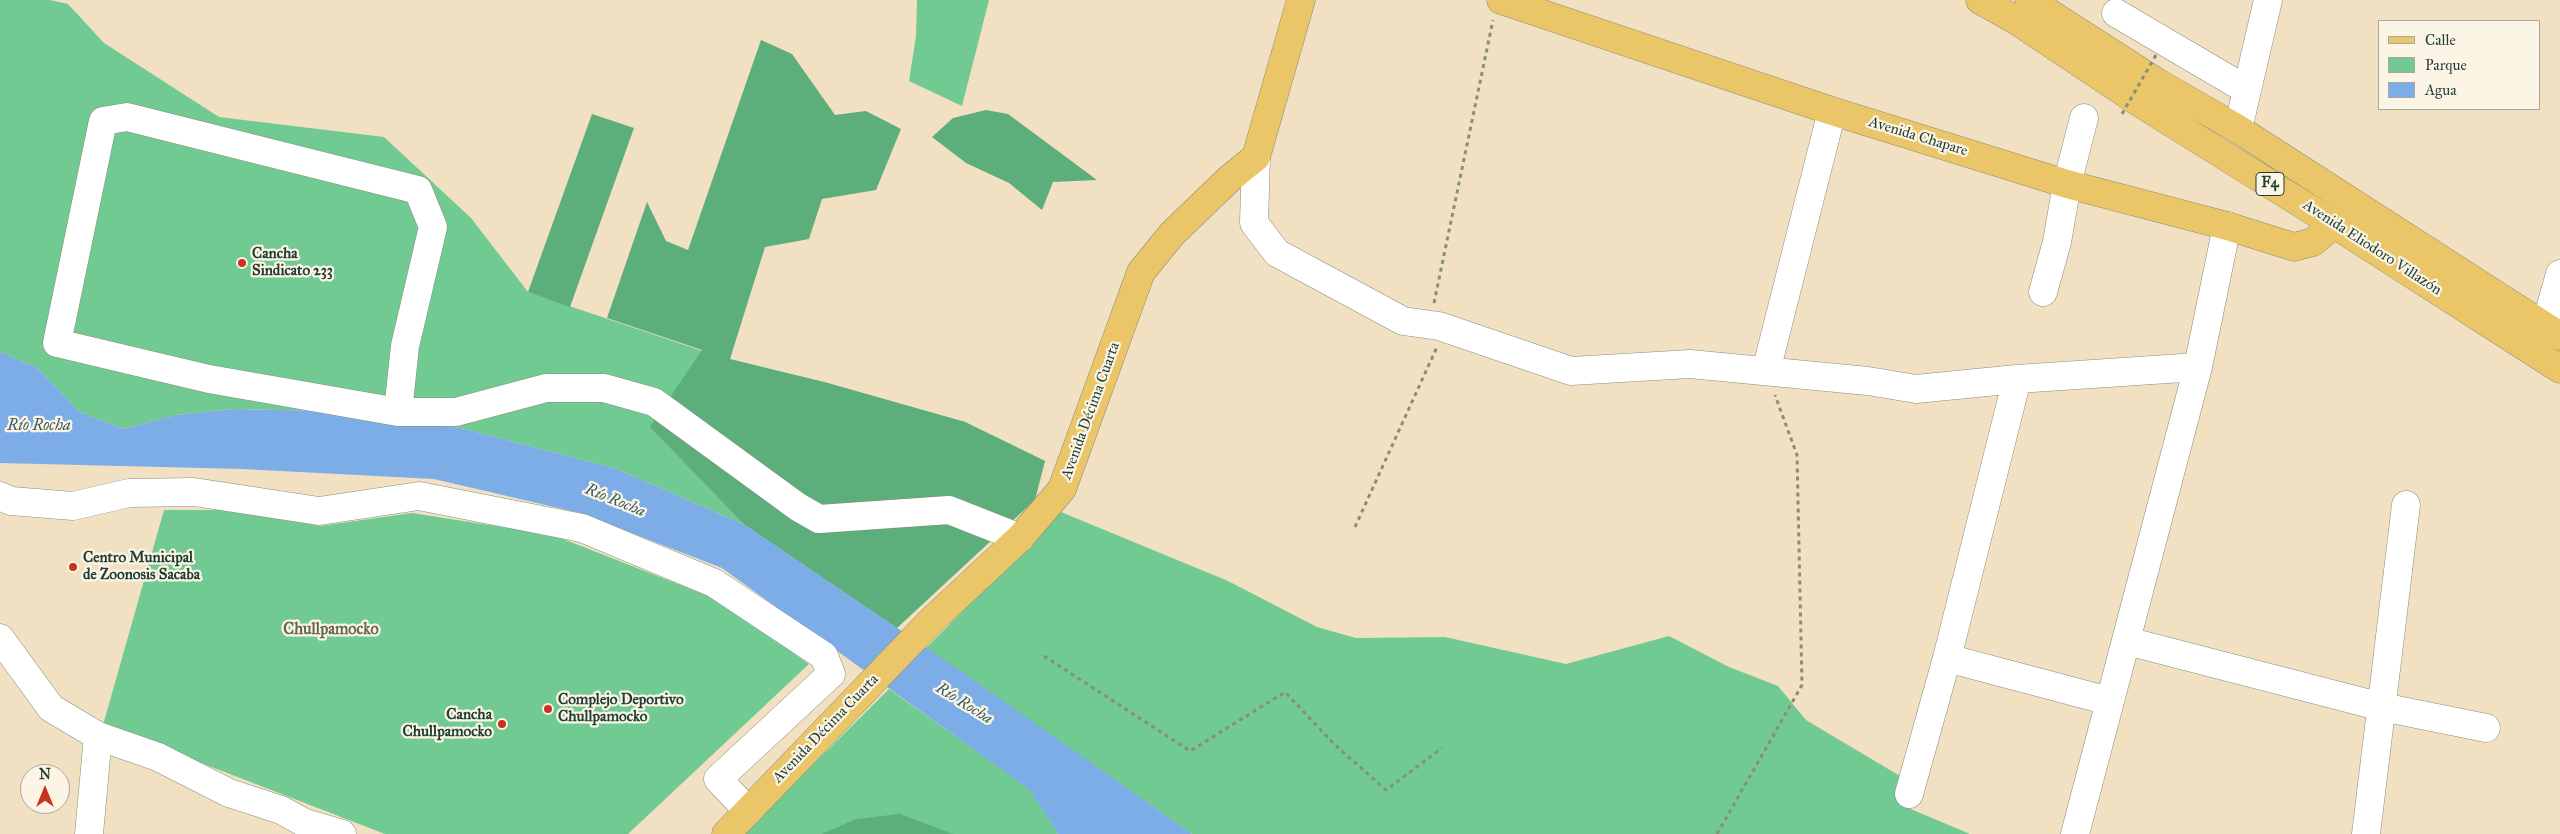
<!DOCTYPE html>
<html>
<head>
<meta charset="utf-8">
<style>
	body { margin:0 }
	#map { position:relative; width:2560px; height:834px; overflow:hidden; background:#f2e0c2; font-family:"IM FELL Great Primer",serif }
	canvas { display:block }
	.legend { position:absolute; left:2378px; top:20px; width:162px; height:90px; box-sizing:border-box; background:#fcf5e5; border:1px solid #a4ab9e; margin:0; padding:6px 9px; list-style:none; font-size:15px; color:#1f3d34 }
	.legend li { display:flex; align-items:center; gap:10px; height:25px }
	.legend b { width:25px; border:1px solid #a4ab9e }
	.north { position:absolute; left:20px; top:764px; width:50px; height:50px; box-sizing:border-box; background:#fcf5e5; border:1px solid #a4ab9e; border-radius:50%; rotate:0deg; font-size:14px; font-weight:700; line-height:20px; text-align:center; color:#1f3d34 }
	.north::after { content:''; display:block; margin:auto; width:18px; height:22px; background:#c8321e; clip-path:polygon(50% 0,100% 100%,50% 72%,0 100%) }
</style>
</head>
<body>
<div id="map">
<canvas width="2560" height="834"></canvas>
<ul class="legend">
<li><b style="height:6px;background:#ebc669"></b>Calle</li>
<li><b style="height:14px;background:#71ca91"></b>Parque</li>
<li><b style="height:14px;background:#7cade7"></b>Agua</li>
</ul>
<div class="north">N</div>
</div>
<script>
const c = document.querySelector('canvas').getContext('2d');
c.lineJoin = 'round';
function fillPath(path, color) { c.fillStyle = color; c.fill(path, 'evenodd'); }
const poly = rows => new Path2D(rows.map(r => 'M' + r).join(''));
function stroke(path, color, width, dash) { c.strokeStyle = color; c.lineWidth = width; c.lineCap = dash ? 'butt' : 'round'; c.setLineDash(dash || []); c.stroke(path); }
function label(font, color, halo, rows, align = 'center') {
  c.font = font + ' "IM FELL Great Primer",serif'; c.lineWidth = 4.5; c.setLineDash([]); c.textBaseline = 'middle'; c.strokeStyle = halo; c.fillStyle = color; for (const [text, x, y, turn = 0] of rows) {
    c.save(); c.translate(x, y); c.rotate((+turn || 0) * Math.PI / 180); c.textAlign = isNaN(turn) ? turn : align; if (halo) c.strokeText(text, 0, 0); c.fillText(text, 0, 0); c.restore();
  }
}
const green = poly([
	[0,0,50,0,68,4,104,43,219,117,384,137,471,218,528,292,729,360,824,382,965,422,1045,461,897,628,745,525,617,469,461,428,325,411,233,409,175,415,124,429,80,412,36,367,0,352],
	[917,0,989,0,962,106,909,81,916,36],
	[164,510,233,510,320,526,412,513,553,535,721,601,809,664,628,834,385,834,103,725],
	[1061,512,1228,581,1317,627,1356,638,1445,637,1566,664,1669,636,1729,667,1778,686,1806,720,1900,776,1906,807,1970,834,1192,834,926,648],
	[889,689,1031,790,1058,834,743,834]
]);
const forest = poly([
	[761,40,792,54,835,115,866,111,901,129,876,190,822,199,809,239,765,247,730,359,824,382,965,422,1045,461,1035,500,897,628,745,525,650,427,702,350,607,318,647,202,666,241,688,250],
	[986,110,1008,114,1097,180,1053,182,1042,210,1009,183,966,163,932,137,953,118],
	[592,114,634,128,570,307,528,292],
	[900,814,953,834,822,834,856,819]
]);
const water = poly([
	[0,352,36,367,80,412,124,429,175,415,233,409,325,411,461,428,617,469,745,525,968,676,1192,834,1058,834,1030,790,722,568,580,513,434,479,242,469,0,463]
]);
const path = poly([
	[1434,303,1493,20],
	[1355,527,1437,347],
	[1044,656,1190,751,1285,692,1334,744,1386,790,1442,748],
	[1717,834,1802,685,1797,455,1775,395]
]);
const minor = poly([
	[2116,13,2247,90],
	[2238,129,2268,0],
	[1256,157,1254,223,1277,253,1403,321,1439,326,1571,371,1690,364,1868,381,1916,389,2017,379,2198,367],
	[2043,292,2057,242,2067,184,2084,118],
	[2545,327,2560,274],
	[1766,371,1832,111],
	[398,412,405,346,433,227,418,190,127,117,103,121,57,343,209,379,398,412,456,412,546,388,604,388,654,402,798,507,819,519,949,510,1020,538],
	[0,496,11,501,73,506,129,493,194,492,319,511,419,496,582,528,714,583,824,656,831,674,718,779,748,811],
	[0,638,51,708,98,736,158,757,229,793,281,810,305,823,342,834],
	[2127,641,2382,707,2486,728],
	[1947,658,2109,701],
	[1909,794,1947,658,2017,379],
	[89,834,98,736],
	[2075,834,2198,367,2227,226],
	[2366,834,2406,505]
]);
const major = poly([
	[1501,0,1832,111,2067,184,2227,226,2294,247,2313,242,2334,224],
	[726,834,931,621,1020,538,1062,489,1141,272,1172,234,1229,179,1256,157,1301,0]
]);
const highway = poly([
	[1980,0,2014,19,2140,103,2334,224,2560,369],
	[2029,0,2158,83,2238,129,2560,336]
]);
const pathBridge = poly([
	[2122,114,2156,55]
]);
const markers = [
	[242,263,5,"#c8321e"],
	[73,567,5,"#c8321e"],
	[548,709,5,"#c8321e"],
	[502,724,5,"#c8321e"]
];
const shields = [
	[2270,184,28]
];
const shieldNames = [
	["F4",2270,184]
];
const streetNames = [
	["Avenida Chapare",1918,137,17],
	["Avenida Eliodoro Villazón",2372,248,33],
	["Avenida Décima Cuarta",1091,411,-70],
	["Avenida Décima Cuarta",826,729,-46]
];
const poiNames = [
	["Cancha",252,254],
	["Sindicato 233",252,271],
	["Centro Municipal",83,558],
	["de Zoonosis Sacaba",83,575],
	["Complejo Deportivo",558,700],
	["Chullpamocko",558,717],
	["Cancha",492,715,"right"],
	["Chullpamocko",492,732,"right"]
];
const waterNames = [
	["Río Rocha",39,426],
	["Río Rocha",615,501,22],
	["Río Rocha",964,704,32]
];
const neighbourhoodNames = [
	["Chullpamocko",331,630]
];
fillPath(green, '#71ca91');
fillPath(forest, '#5cae7b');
fillPath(water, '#7cade7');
stroke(minor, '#888e7b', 29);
stroke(major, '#888e7b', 29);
stroke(highway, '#888e7b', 29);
stroke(path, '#888e7b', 3, [4, 4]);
stroke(minor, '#fff', 28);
stroke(major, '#ebc669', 28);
stroke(highway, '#ebc669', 28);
stroke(pathBridge, '#888e7b', 3, [4, 4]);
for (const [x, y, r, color] of markers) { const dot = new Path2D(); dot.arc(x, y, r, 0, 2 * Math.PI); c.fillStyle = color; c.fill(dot); stroke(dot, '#fcf5e5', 2); }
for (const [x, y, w] of shields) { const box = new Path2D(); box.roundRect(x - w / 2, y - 11.5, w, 23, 4); c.fillStyle = '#fcf5e5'; c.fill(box); stroke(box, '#1f3d34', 1); }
label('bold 14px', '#1f3d34', null, shieldNames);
label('15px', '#1f3d34', '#fcf5e5', streetNames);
label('bold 15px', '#1f3d34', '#fcf5e5', poiNames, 'left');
label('italic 16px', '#365961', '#fcf5e5', waterNames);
label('bold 16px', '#666856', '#fcf5e5', neighbourhoodNames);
</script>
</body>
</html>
